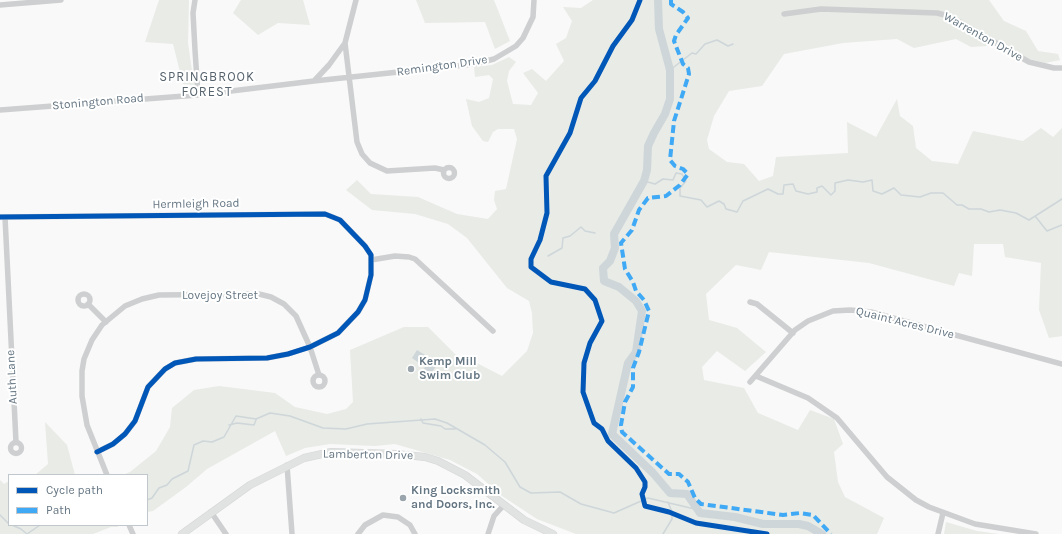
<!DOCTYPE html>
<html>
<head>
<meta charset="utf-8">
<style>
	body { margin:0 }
	#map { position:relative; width:1062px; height:534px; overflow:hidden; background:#f9f9f9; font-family:Karla,sans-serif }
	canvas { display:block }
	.legend { position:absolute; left:8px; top:474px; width:140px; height:52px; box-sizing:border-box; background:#fff; border:1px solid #c1c8cd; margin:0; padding:5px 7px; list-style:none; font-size:12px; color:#657683 }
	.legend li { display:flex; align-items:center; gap:8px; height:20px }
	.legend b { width:20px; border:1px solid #c1c8cd }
</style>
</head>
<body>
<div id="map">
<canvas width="1062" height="534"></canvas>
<ul class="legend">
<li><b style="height:5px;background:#0057b8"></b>Cycle path</li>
<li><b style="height:5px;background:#3fa9f5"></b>Path</li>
</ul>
</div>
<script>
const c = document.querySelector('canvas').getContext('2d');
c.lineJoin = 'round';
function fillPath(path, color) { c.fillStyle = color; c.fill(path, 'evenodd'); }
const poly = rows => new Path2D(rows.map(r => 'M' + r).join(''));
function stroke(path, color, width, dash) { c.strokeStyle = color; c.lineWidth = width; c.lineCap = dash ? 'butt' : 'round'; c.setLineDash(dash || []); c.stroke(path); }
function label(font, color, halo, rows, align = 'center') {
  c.font = font + ' Karla,sans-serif'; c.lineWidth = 4; c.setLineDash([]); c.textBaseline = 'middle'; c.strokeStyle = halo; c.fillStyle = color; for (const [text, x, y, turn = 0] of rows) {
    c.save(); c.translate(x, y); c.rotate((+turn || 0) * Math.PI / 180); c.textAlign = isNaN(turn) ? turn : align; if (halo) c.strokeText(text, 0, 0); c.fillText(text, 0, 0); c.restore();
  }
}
const green = poly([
	[159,0,189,0,188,43,194,85,183,84,173,44,145,42],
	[241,0,303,0,310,25,278,23,258,35,233,13],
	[416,0,494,0,510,41,495,49,485,22,425,23],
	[593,0,989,0,1004,21,1026,31,1038,51,1058,54,1060,60,1045,63,1029,59,1003,45,971,47,956,39,914,48,897,39,843,43,784,54,762,86,729,91,714,116,707,140,709,149,727,162,744,164,759,181,773,176,776,157,848,153,847,122,876,137,897,99,900,116,913,126,916,148,932,161,958,164,973,131,1023,141,1041,128,1053,137,1062,128,1062,336,1049,338,1039,310,1041,263,1005,257,1003,244,974,244,972,276,959,273,954,286,869,263,769,252,761,270,736,265,706,294,709,320,737,328,766,352,745,371,717,351,702,367,704,380,744,388,758,413,798,430,810,410,834,419,843,444,834,452,838,482,845,497,884,518,877,534,576,534,537,519,502,496,477,474,450,460,395,444,375,446,330,444,305,448,286,456,275,431,207,469,186,487,153,511,147,512,147,475,123,475,130,472,156,451,170,427,172,408,194,390,219,386,275,393,295,407,327,414,346,409,353,402,350,350,404,327,428,327,459,358,465,357,502,376,527,351,533,333,532,313,529,301,507,288,467,238,448,224,415,214,372,210,346,190,357,180,371,194,418,197,457,214,488,219,497,209,494,200,495,191,506,189,517,139,514,129,498,129,493,132,488,142,483,141,472,126,466,99,479,102,489,98,493,79,489,75,475,77,474,67,492,65,509,57,516,62,509,71,507,81,513,104,531,105,538,93,523,73,532,69,546,81,564,61,556,44,566,38,572,21,563,7,581,8],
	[45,422,67,445,75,475,35,475,48,464],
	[0,480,4,484,9,481,9,525,118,525,118,527,111,527,93,534,0,534],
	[946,522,977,531,999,534,944,534]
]);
const water = poly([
	[417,350,438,363,429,377,422,372,425,367,412,358]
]);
const stream = poly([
	[670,70,692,53,696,54,705,44,717,40,728,46,733,44],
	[644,181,655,184,663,179,673,180,676,173,682,174,686,181,680,188,680,196,701,200,707,207,719,201,724,204,726,209,737,212,743,201,768,189,778,194,783,194,784,185,793,184,796,191,808,194,817,192,817,188,822,186,831,195,835,191,835,183,848,180,863,182,872,180,873,191,882,194,894,188,901,195,920,197,931,193,943,193,957,205,962,205,969,209,981,209,989,212,1000,210,1016,213,1029,220,1062,199],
	[1035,216,1047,231,1062,225],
	[548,256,562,248,563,238,570,236,581,227,585,231,595,233],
	[421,419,423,423,441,426,445,429,455,429],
	[229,425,237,423,254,425,256,420],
	[147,500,152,498,159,488,167,485,172,479,188,471,194,445,203,441,212,442,224,437,236,416,256,419,270,413,290,416,323,428,346,429,367,424,435,419,447,423,485,445,505,462,520,487,531,493,560,492,581,504,614,513,648,498,699,510],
	[0,515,9,524],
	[12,525,21,529,27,534],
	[27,534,40,525],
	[663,534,672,519,672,512,668,502]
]);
const river = poly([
	[658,0,659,29,670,70,670,99,665,114,654,133,648,146,647,170,644,181,614,234,615,248,610,261,603,268,604,281,619,287,636,301,642,311,636,352,628,363,612,434,653,473,670,493,687,494,700,513,735,517,763,524,799,524,808,526,822,534]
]);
const street = poly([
	[195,0,193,13,195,50,198,95],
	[356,0,345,43,357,142,362,154,370,163,387,171,435,168,444,170],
	[0,5,61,0],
	[784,14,821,9,937,13,949,16,1029,62,1054,68,1062,68],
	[314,81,474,64,494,59,516,46,523,38,533,17,534,0],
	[0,110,198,95,314,81,329,65,345,43],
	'443.5 173a5.5 5.5 0 1 1 11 0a5.5 5.5 0 1 1-11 0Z',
	[0,217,325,214,340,220,365,246,371,255,371,275,365,300,358,312,338,333,310,347,288,354,267,358,196,359,175,363,165,369,148,387,135,421,125,434,113,444,97,452],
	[5,217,16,442],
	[371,260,395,256,409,257,415,259,493,331],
	'78 300a6 6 0 1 1 12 0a6 6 0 1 1-12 0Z',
	[750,302,757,304,793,333],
	[88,304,106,322],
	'313 381a6 6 0 1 1 12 0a6 6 0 1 1-12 0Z',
	[756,376,808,398,837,418,887,477,916,500,929,507,975,524,1036,534],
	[750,382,795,330,808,321,833,311,850,310,871,312,1062,364],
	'10.5 448a5.5 5.5 0 1 1 11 0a5.5 5.5 0 1 1-11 0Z',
	[287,465,292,534],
	[107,475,87,425,82,396,82,371,84,359,92,340,102,325,125,306,142,299,159,295,259,294,271,297,284,304,296,316,310,347,319,375],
	[211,512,226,534],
	[129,525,133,534],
	[358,534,365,525,383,515,398,517,410,525,415,534],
	[488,534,494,516,503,506],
	[938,534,943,513]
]);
const secondary = poly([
	[182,534,250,485,304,458,331,452,396,454,425,457,438,461,465,475,524,520,553,534]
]);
const quiet = poly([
	[671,0,671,4,683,12,688,18,676,35,674,41,683,64,688,68,689,74,674,121,670,160,675,166,683,169,688,174,680,185,666,196,648,198,639,210,632,230,621,243,625,269,633,282,636,291,644,300,649,311,639,352,633,368,633,387,625,402,621,425,622,432,669,474,679,474,688,482,695,498,701,504,783,515,800,513,813,515,831,534]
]);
const cycleway = poly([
	[640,0,632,20,613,46,595,81,581,98,570,133,546,176,547,213,540,240,531,259,531,267,551,282,585,289,595,300,602,321,590,343,584,363,583,392,594,423,602,429,608,441,636,468,645,482,645,487,642,494,645,506,669,512,696,523,767,534],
	[0,217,325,214,340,220,365,246,371,255,371,275,365,300,358,312,338,333,310,347,288,354,267,358,196,359,175,363,165,369,148,387,135,421,125,434,113,444,97,452]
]);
const markers = [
	[411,369,4,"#99a4ac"],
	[403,498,4,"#99a4ac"]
];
const streetNames = [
	["Warrenton Drive",983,37,29],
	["Remington Drive",442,66,-8],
	["Stonington Road",98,102,-5],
	["Hermleigh Road",196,204,-1],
	["Lovejoy Street",220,296],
	["Quaint Acres Drive",905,323,14],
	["Auth Lane",12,377,-93],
	["Lamberton Drive",368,455,1]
];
const poiNames = [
	["Kemp Mill",419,362],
	["Swim Club",419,376],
	["King Locksmith",411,491],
	["and Doors, Inc.",411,505]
];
const neighbourhoodNames = [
	["SPRINGBROOK",207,77],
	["FOREST",207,92]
];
fillPath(green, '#e8ebe6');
fillPath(water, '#ced6d9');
stroke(stream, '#ced6d9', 1.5);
stroke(river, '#ced6d9', 8);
stroke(secondary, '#d5d6d7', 8);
stroke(street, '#cecfd0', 5.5);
stroke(secondary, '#e1e2e2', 7);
stroke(quiet, '#3fa9f5', 4, [8, 4]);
stroke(cycleway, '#0057b8', 5);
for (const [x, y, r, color] of markers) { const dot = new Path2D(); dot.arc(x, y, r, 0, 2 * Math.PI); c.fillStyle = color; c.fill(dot); stroke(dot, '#fff', 1.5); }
label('12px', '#657683', '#fff', streetNames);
label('bold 12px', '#657683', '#fff', poiNames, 'left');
c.letterSpacing = '1px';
label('13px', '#57646e', '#fff', neighbourhoodNames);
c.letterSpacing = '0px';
</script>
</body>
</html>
